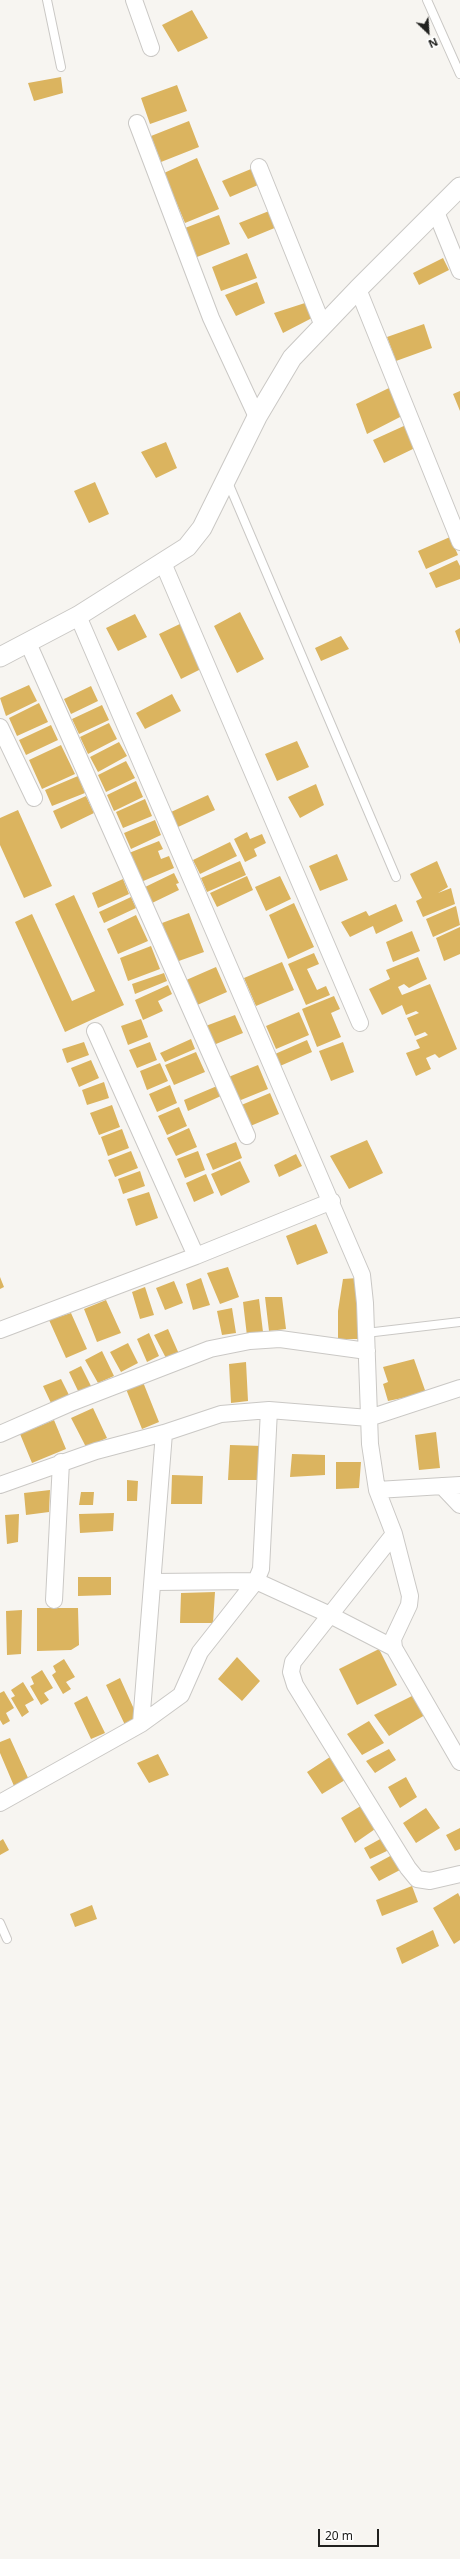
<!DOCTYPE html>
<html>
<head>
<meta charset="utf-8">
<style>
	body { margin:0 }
	#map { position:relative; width:460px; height:2559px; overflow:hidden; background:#f7f5f1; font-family:"Noto Sans",sans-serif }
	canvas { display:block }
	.north { position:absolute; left:408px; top:12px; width:40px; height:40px; -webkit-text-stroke:3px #fff; paint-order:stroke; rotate:155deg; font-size:11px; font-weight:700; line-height:16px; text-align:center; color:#21211f }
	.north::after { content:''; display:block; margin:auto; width:14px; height:18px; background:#21211f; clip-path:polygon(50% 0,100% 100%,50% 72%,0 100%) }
	.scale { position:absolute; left:318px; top:2529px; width:61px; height:18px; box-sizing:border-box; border:2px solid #21211f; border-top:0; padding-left:5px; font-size:12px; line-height:14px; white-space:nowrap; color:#21211f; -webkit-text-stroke:3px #fff; paint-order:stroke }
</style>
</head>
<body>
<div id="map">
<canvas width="460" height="2559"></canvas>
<div class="north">N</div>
<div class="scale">20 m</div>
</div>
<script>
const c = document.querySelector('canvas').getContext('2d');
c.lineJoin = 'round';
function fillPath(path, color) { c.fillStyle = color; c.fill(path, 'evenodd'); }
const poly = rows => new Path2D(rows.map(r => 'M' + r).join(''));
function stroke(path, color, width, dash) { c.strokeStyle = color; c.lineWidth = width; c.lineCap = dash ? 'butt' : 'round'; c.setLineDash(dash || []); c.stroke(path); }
const building = poly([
	[192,10,208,38,178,52,162,25],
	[61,77,63,93,34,101,28,83],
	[177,85,187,111,150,124,141,98],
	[189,121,199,147,161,162,151,136],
	[197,158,219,209,185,223,164,173],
	[251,169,258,185,230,197,222,181],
	[269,211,277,227,248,239,239,223],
	[219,215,230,244,197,257,185,228],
	[247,253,257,278,221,291,212,267],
	[443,258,449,270,419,285,413,273],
	[257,282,265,303,236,316,225,295],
	[305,303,312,318,283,333,274,313],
	[424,324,432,348,396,361,387,337],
	[389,388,402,416,367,434,356,404],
	[460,391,460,411,453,394],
	[406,425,415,448,384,463,373,440],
	[166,442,177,468,156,478,141,452],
	[95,482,109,514,89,523,74,491],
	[450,537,458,555,426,569,418,551],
	[457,560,460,566,460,579,436,588,429,573],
	[240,612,264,659,237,673,214,626],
	[135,614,147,637,118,651,106,628],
	[184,622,207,666,181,679,159,634],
	[460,628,460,644,455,631],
	[341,636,349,649,321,661,315,648],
	[29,685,37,701,6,716,0,698],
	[91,686,98,701,71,714,64,699],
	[172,694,181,711,145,729,136,713],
	[39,703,48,722,17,736,9,718],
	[102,705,109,720,79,734,72,719],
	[109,723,117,739,88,754,80,737],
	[51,725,58,740,26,755,19,740],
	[297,741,309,767,277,781,265,754],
	[119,742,127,756,98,772,90,757],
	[61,745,75,774,42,789,29,760],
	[126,761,135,778,106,792,98,775],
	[78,776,85,793,52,806,45,790],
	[136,781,143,797,114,811,107,795],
	[316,784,324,805,300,818,288,797],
	[208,795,215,810,178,827,171,812],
	[86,796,94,813,61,829,53,811],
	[145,799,152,816,123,828,116,812],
	[18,810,52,886,24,898,0,845,0,818],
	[155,820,161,835,131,849,124,833],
	[247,832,250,839,262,834,266,843,254,849,257,856,245,862,234,839],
	[159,841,163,849,158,851,161,859,169,856,174,868,141,882,129,853],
	[230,842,237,856,200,874,193,860],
	[337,854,348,880,320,891,309,866],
	[240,861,246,875,207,892,201,878],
	[437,861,448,887,438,893,451,888,455,904,423,917,416,901,422,898,410,874],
	[174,873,179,883,176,884,179,890,150,904,143,888],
	[247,876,253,890,217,907,210,893],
	[280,876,291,899,266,911,255,887],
	[123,879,129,894,98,908,92,893],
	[74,895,124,1005,65,1032,15,922,32,914,72,1001,95,991,55,904],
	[131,897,136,908,104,923,99,912],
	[294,903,314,947,288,959,269,915],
	[396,904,403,921,376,934,373,926,350,937,341,922,366,911,369,916],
	[456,906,460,925,433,937,426,919],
	[189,913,204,952,176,962,162,923],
	[136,915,148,941,118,954,107,929],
	[460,927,460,954,444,961,436,938],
	[412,931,420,951,393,962,386,942],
	[151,946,160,969,128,981,120,958],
	[314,953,319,964,307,969,317,990,326,986,330,995,306,1005,288,964],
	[418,957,427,979,409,988,404,984,398,987,402,995,430,984,457,1049,439,1058,435,1054,426,1058,431,1069,416,1076,406,1053,420,1048,416,1040,428,1035,425,1032,415,1036,407,1018,419,1013,416,1011,406,1015,402,1005,382,1015,369,989,390,979,386,970],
	[282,962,294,990,256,1006,244,978],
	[216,967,227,992,195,1006,184,981],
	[164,973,167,981,135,994,132,984],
	[168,985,172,994,158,1001,163,1011,143,1020,135,1000],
	[334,996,340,1009,331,1013,341,1037,317,1047,302,1009],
	[299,1012,309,1035,276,1049,266,1026],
	[235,1015,243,1033,211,1046,203,1027],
	[141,1019,148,1037,128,1045,121,1026],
	[191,1039,195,1049,165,1062,160,1053],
	[307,1040,312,1052,280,1066,275,1054],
	[84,1042,89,1055,67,1063,62,1049],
	[150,1042,157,1060,137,1068,129,1050],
	[343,1042,354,1072,331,1081,319,1051],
	[196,1052,205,1072,174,1085,165,1065],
	[91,1060,99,1078,79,1087,71,1068],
	[160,1063,168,1081,147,1090,140,1071],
	[258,1065,268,1089,236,1102,226,1078],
	[104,1082,109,1098,87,1105,82,1090],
	[170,1085,177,1103,157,1112,149,1094],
	[217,1086,221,1096,188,1111,184,1100],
	[270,1093,279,1114,248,1127,239,1106],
	[112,1105,120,1127,99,1135,90,1113],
	[179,1107,187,1126,167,1135,158,1116],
	[189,1128,197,1147,176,1156,167,1138],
	[122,1129,129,1148,108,1156,101,1137],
	[367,1140,383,1173,349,1189,330,1156],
	[236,1142,242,1158,213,1170,206,1154],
	[131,1151,138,1168,115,1177,108,1160],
	[198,1151,205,1170,185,1178,177,1159],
	[296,1154,302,1166,279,1177,274,1165],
	[240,1161,250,1182,221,1196,211,1174],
	[140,1171,145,1186,123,1194,118,1179],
	[206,1174,214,1193,194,1202,186,1183],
	[149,1192,158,1218,136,1226,127,1199],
	[316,1224,328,1253,297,1265,286,1236],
	[228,1267,239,1297,220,1304,207,1273],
	[0,1277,4,1287,0,1289],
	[201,1278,210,1305,193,1310,186,1284],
	[358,1278,363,1339,338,1339,338,1311,343,1279],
	[174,1281,183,1303,165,1310,156,1288],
	[145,1287,154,1315,140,1319,132,1292],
	[265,1297,282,1297,286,1329,269,1331],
	[259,1299,263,1332,247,1336,243,1302],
	[106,1300,121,1333,97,1342,84,1309],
	[232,1308,236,1333,222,1335,217,1311],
	[71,1313,87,1349,66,1358,49,1320],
	[168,1329,179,1354,167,1360,154,1335],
	[149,1333,159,1356,147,1362,137,1339],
	[128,1343,138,1363,121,1372,110,1352],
	[102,1351,114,1376,98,1383,85,1360],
	[414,1359,426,1393,388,1401,383,1384,388,1382,383,1367],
	[246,1362,248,1401,231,1403,229,1364],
	[81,1366,91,1386,79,1393,69,1372],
	[61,1379,69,1395,51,1403,43,1386],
	[143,1382,159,1422,142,1429,126,1389],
	[93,1408,107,1438,86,1447,71,1418],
	[54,1420,66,1449,32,1463,20,1434],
	[436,1432,440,1468,419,1470,415,1435],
	[230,1445,263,1446,260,1480,228,1480],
	[292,1454,325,1455,325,1475,290,1477],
	[336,1462,361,1462,359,1488,336,1489],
	[172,1475,203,1476,202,1504,171,1504],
	[127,1480,138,1481,137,1501,127,1501],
	[50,1490,49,1512,26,1515,24,1493],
	[81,1492,94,1492,93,1505,79,1505],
	[114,1513,113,1531,80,1533,79,1514],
	[19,1514,18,1542,7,1544,5,1515],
	[78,1577,111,1577,111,1595,78,1596],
	[215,1592,213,1623,180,1623,181,1593],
	[37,1608,78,1608,79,1645,71,1650,37,1651],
	[22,1610,21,1654,7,1655,6,1611],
	[379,1649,397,1685,357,1705,339,1669],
	[237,1657,260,1681,242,1701,218,1679],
	[64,1659,75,1677,66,1682,71,1689,63,1694,52,1675,56,1672,53,1666],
	[42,1670,53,1688,44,1693,49,1700,41,1705,30,1686,34,1684,31,1677],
	[120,1678,138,1718,125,1725,106,1685],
	[23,1682,34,1700,25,1705,29,1712,22,1717,11,1698,15,1696,11,1690],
	[4,1691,14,1708,6,1713,10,1721,3,1725,0,1720,0,1693],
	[87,1696,105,1733,91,1739,74,1703],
	[412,1696,425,1715,389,1736,374,1715],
	[369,1721,384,1743,362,1755,347,1734],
	[10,1738,29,1780,14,1786,0,1753,0,1742],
	[389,1749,396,1760,375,1773,366,1761],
	[158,1754,169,1775,149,1783,137,1763],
	[330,1757,345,1780,322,1794,307,1772],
	[406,1777,417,1797,400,1808,388,1787],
	[364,1804,378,1827,355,1843,341,1818],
	[426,1808,440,1828,416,1843,403,1823],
	[460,1828,460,1849,455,1851,446,1835],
	[382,1838,389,1850,370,1859,364,1848],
	[3,1839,9,1850,0,1855,0,1841],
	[392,1855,400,1870,379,1881,370,1867],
	[412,1886,418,1902,382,1916,376,1900],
	[458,1893,460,1897,460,1940,454,1944,433,1908],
	[92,1905,97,1919,75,1927,70,1914],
	[433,1930,439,1946,402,1964,396,1948]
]);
const service = poly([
	[47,0,61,67],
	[427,0,460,74],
	[227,480,396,877],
	[366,1333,460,1322],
	[0,1923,7,1939]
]);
const minor = poly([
	[134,0,151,48],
	[137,123,211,318,257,417],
	[259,167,323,326],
	[436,212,460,271],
	[358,289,460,542],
	[163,563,360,1023],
	[78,616,362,1275,365,1303,370,1444,377,1490,394,1534,410,1596,409,1605,393,1639,394,1648,460,1762],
	[28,643,247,1136],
	[0,727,34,798],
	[95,1031,196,1256],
	[0,1330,196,1256,332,1201],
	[0,1434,73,1402,210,1349,250,1341,280,1339,367,1351],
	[0,1485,96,1451,164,1433,221,1414,269,1410,369,1418,460,1388],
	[442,1486,460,1505],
	[377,1490,460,1485],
	[394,1534,293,1662,291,1672,295,1685,408,1868,417,1879,430,1881,460,1874],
	[153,1582,256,1581,328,1614,394,1648],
	[54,1600,61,1462],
	[141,1724,164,1433],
	[0,1803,141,1724,181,1695,200,1652,256,1581,261,1569,269,1410]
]);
const tertiary = poly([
	[0,657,78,616,187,547,202,528,257,417,292,358,358,289,460,187]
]);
fillPath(building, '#dbb45f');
stroke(service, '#cac8c5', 10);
stroke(minor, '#cac8c5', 18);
stroke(tertiary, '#cac8c5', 21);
stroke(service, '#fff', 8);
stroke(minor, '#fff', 16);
stroke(tertiary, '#fff', 19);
</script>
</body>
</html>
